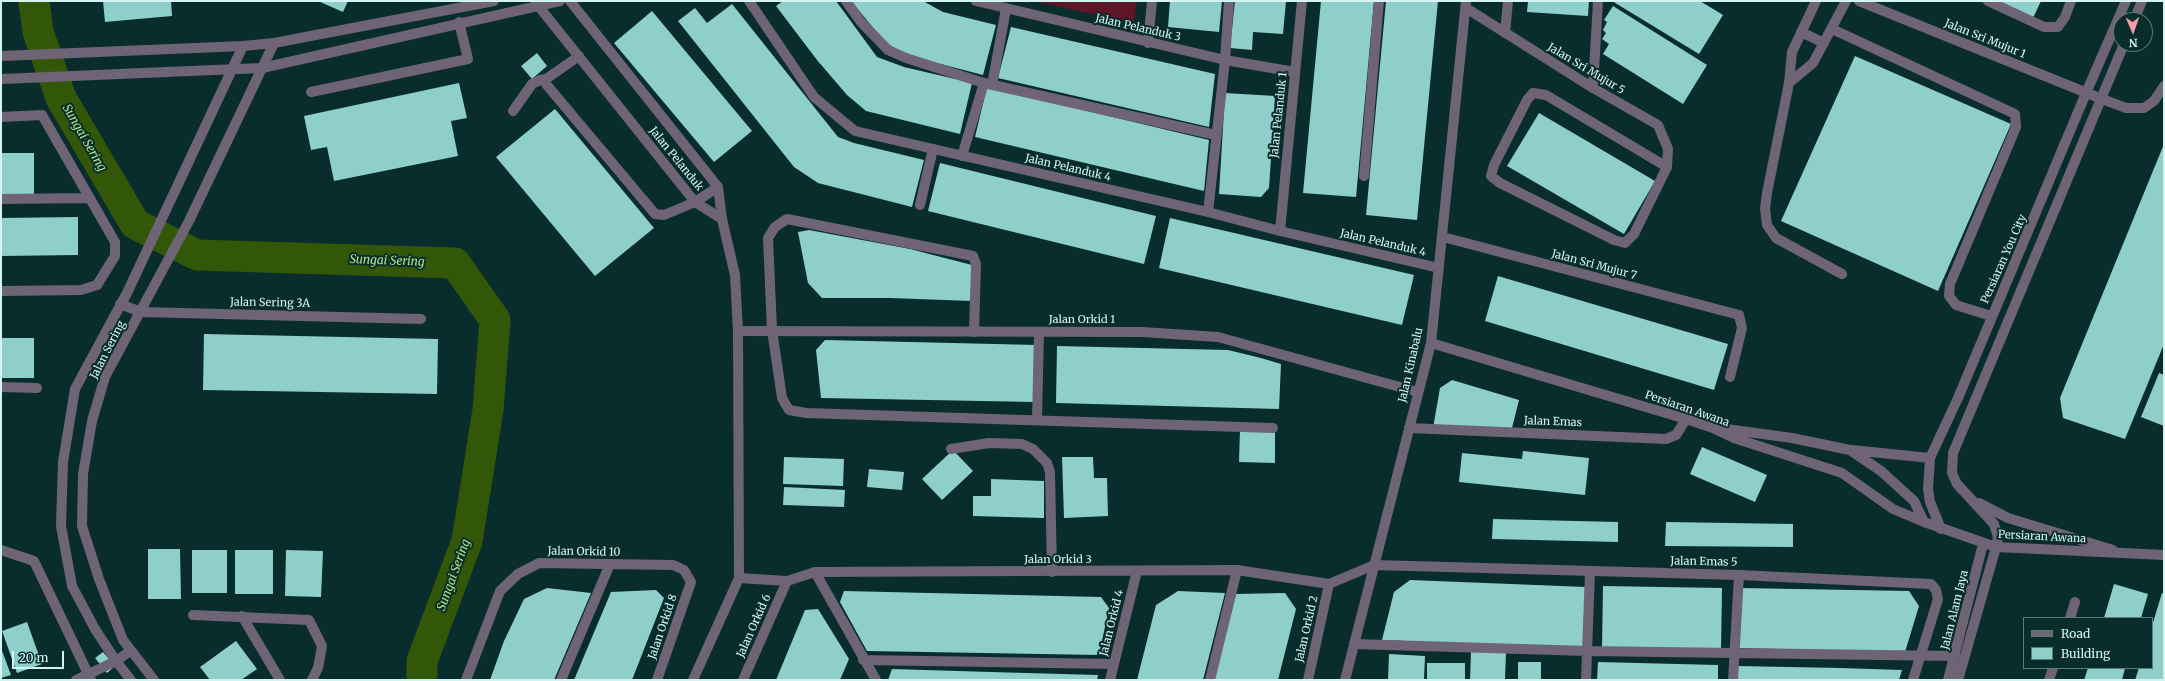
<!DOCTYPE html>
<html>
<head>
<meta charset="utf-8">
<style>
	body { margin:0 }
	#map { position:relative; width:2165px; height:681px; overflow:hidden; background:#092d2c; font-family:Merriweather,serif }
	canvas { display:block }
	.frame { position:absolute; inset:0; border:2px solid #d4f4f2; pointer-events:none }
	.legend { position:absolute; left:2023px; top:617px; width:130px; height:52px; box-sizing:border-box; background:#092d2c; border:1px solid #5a7d7b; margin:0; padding:5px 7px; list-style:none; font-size:12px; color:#d4f4f2 }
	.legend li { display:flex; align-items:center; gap:8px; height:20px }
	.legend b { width:20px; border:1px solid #5a7d7b }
	.north { position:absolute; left:2113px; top:12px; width:40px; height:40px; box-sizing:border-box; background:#092d2c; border:1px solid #5a7d7b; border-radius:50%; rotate:178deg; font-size:11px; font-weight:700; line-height:16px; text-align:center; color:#d4f4f2 }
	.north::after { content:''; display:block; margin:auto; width:14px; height:18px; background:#f49aa4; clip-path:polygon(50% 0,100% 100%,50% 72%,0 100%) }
	.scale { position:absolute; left:12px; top:651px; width:52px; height:18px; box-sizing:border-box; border:2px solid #d4f4f2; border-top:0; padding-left:5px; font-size:12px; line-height:14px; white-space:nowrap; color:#d4f4f2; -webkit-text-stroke:3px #092d2c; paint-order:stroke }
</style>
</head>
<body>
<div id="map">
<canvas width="2165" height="681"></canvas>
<div class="frame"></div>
<ul class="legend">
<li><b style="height:5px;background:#6f6475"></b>Road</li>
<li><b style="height:11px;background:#8ecfcc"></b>Building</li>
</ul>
<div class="north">N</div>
<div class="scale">20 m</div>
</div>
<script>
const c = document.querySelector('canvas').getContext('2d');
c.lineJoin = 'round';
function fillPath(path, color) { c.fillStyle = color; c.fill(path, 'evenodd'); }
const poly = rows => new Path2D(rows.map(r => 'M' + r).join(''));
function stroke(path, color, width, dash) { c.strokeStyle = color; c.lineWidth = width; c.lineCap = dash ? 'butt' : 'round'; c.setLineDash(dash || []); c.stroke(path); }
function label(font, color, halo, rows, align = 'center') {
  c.font = font + ' Merriweather,serif'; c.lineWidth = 4; c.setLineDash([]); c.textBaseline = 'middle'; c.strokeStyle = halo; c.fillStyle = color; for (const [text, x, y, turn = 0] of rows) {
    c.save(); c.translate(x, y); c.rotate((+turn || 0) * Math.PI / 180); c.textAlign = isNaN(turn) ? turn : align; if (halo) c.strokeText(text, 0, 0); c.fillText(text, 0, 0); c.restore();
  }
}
const green = poly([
	[1032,1,1137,1,1134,23]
]);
const river = poly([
	[34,1,38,32,61,98,135,224,197,255,455,263,495,320,488,410,467,541,422,661,422,680]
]);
const building = poly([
	[103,1,171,1,172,16,105,22],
	[318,1,348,1,343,12],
	[783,1,836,1,877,57,904,67,972,83,960,134,866,111,847,95,817,60,776,6],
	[851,1,923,1,943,12,996,25,983,75,906,55,885,42],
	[1170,1,1222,1,1219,32,1168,27],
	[1235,1,1286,1,1283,34,1253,32,1252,50,1230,48],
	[1321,1,1374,1,1356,197,1303,193],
	[1386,1,1438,1,1417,220,1366,215],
	[1528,1,1589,1,1588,16,1527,12],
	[1612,1,1700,1,1723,15,1699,54],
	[1999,1,2041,1,2033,18],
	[732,4,838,137,854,143,924,160,912,207,818,183,794,167,678,21,695,8,707,23],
	[1613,6,1707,65,1683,104,1603,54,1609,44,1602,39,1606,33,1603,30,1607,22,1604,20],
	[652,11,752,131,714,162,614,43],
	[1011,27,1215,74,1209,127,998,78],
	[537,53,547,66,532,79,521,66],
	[1855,56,2011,124,1938,291,1781,221],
	[459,83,467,118,451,121,458,156,334,181,327,147,311,150,304,116],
	[987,87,1209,140,1204,191,975,137],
	[1225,93,1275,96,1269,188,1261,197,1219,194],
	[555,109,654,228,595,276,496,157],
	[1539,113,1655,181,1624,234,1507,166],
	[2164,144,2164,344,2125,439,2063,418,2060,398],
	[1,153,34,153,34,196,1,196],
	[940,163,1156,216,1144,264,928,211],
	[78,217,78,255,1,256,1,218],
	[1170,218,1414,275,1402,325,1159,268],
	[809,230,910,249,972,265,972,301,890,298,822,298,808,283,798,232],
	[1498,276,1728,344,1714,390,1485,321],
	[204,334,438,339,437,394,203,390],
	[1,338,34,338,34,378,1,378],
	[825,340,1037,345,1035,402,821,398,816,350],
	[1057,346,1228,350,1261,358,1281,364,1279,409,1056,403],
	[2159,373,2164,375,2164,426,2141,417],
	[1452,380,1519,400,1512,428,1433,428,1440,388],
	[1240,430,1275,431,1275,463,1239,462],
	[1702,447,1767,475,1755,502,1690,474],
	[953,450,973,471,942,500,922,479],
	[1523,451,1589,458,1585,495,1459,482,1462,453,1522,459],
	[784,457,844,459,843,486,783,484],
	[1062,457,1093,457,1094,478,1107,478,1108,516,1064,518],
	[869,469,904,472,902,490,867,487],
	[991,479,1044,481,1044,518,973,516,973,496,991,496],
	[784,487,845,490,844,507,783,505],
	[1493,519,1618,522,1618,542,1492,539],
	[1666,522,1793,524,1793,547,1665,546],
	[148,549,180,549,181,599,148,599],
	[192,550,227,550,227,593,192,593],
	[235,550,273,550,273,594,235,594],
	[286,550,323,551,321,597,285,596],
	[1410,580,1586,587,1583,649,1382,640,1394,592],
	[2114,584,2148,594,2141,618,2104,618],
	[1603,586,1722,588,1721,650,1602,647],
	[547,588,591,593,554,680,490,680,504,641,524,599],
	[1740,588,1909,591,1919,606,1905,652,1738,648],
	[656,590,664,598,632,680,574,680,611,592],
	[844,591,1101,597,1109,608,1099,655,867,651,840,602],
	[1178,591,1225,593,1203,680,1137,680,1156,605],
	[1285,593,1296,609,1278,680,1214,680,1236,594],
	[2162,593,2164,594,2164,680,2135,680,2139,668,2152,668,2152,626],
	[818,609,849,659,840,680,776,680,805,610],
	[27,622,42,664,17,673,2,631],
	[236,641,257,669,241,680,210,680,200,667],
	[1,648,11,675,1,678],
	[1471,651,1506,652,1505,680,1470,680],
	[103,652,115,666,107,673,95,658],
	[1389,654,1425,656,1424,680,1388,680],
	[1518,662,1541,662,1541,680,1518,680],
	[1598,662,1718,665,1718,680,1597,680],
	[1427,663,1465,663,1465,680,1427,680],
	[1737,666,1840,668,1902,670,1899,680,1737,680],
	[2088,668,2125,668,2122,680,2084,680],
	[892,669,991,672,1098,675,1097,680,888,680]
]);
const service = poly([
	[846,1,861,22,888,50,906,58,984,83,1216,135],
	[1816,1,1792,52,1789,83,1767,193,1765,209,1767,225,1776,238,1842,274],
	[1988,1,2044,27,2058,27,2065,17,2071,1],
	[1832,29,2015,114,2016,127,1950,284,1949,296,1956,305,1991,316],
	[1801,32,1824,43],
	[579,56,546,79,546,84,655,214,664,215,695,202,718,187],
	[1789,83,1813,63,1846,1],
	[992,85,1006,9],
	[1593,88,1598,1],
	[311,92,468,59,459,22],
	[1533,93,1546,95,1667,167,1634,234,1625,243,1614,240,1500,183,1491,176,1494,165,1527,100,1533,93],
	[2102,99,2126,108,2144,108,2154,101,2164,86],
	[513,111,532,84,540,80,546,79],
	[42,115,115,242,115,256,97,285],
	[962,156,984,83],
	[1364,176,1379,1],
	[1,199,90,198],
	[920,205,933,149],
	[1208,212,1225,60,1229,1],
	[974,332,976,264,973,256,787,219,775,227,768,238,772,330,782,398,789,410,806,413,1273,428],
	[1730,377,1742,328,1739,315],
	[1,387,37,388],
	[1037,420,1039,332],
	[1409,428,1666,439,1676,435,1686,419],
	[951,449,989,443,1022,444,1033,449,1047,463,1050,472,1052,572],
	[815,572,876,680],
	[1354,644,1588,651,1955,656],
	[863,660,1114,664],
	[1210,680,1237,570],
	[1586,680,1590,571],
	[1733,680,1739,575]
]);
const minor = poly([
	[749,1,814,97,855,131,1208,212,1280,231,1439,268],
	[976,1,1225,60,1295,72],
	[1859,1,2102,99],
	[1466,8,1593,88,1658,125,1668,149,1667,167],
	[2134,20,2142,1],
	[1505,33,1508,1],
	[1148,43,1152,1],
	[1,117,42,115],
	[1280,231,1302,1],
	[1443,237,1739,315],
	[1,291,81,290,97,285],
	[120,304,141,312,421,319],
	[738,331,1142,332,1218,337,1418,392],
	[1431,343,1686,419,1713,428,1734,438,1842,473,1893,509,1924,522],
	[1719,428,1792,438,1850,450,1881,471,1914,501,1924,522],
	[1852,450,1930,458],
	[1979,503,2008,518,2113,550],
	[1941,529,1930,502,1928,489,1930,458,1958,398,2086,93,2126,1],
	[1996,547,1998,537,1994,524,1957,484,1952,473,1953,453,2124,44],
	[1,550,34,561,91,680],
	[739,578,787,581,815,572,1237,570,1329,584,1374,565,1739,575,1931,584,1936,590,1938,599,1913,680],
	[193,615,309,620,322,646,318,668,312,680],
	[242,616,280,680],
	[2070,618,2075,602],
	[76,680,116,661,130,651],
	[131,680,116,661,95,629,72,586,61,526,63,462,75,389,127,293,243,46],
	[154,680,123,640,99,579,82,526,83,474,92,421,105,377,189,221,274,43],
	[466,680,500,591,518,574,539,563,673,565,684,570,691,582,657,680],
	[561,680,610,564],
	[743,680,787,581],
	[1110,680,1137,571],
	[1308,680,1329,584],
	[1345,680,1431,343,1466,1],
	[2049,680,2053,668]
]);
const tertiary = poly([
	[570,1,718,187,722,219,735,275,738,331,739,578,693,680],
	[536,3,695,202,722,219],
	[1,56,243,46,274,43,494,1],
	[1,79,262,68,560,1],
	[1924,522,1996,547,2164,555],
	[1948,680,1983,544],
	[1958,680,1996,547]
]);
const streetNames = [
	["Jalan Pelanduk 3",1138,28,13],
	["Jalan Sri Mujur 1",1985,39,22],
	["Jalan Sri Mujur 5",1586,69,31],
	["Jalan Pelanduk 1",1279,115,-84],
	["Jalan Pelanduk",676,159,51],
	["Jalan Pelanduk 4",1068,168,13],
	["Jalan Pelanduk 4",1383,243,13],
	["Persiaran You City",2004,259,-66],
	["Jalan Sri Mujur 7",1594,265,15],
	["Jalan Sering 3A",270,303,1],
	["Jalan Orkid 1",1082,320],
	["Jalan Sering",108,350,-63],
	["Jalan Kinabalu",1411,365,-77],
	["Persiaran Awana",1687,409,19],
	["Jalan Emas",1553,422,2],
	["Persiaran Awana",2042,537,3],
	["Jalan Orkid 10",584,552,1],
	["Jalan Orkid 3",1058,560],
	["Jalan Emas 5",1704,562,1],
	["Jalan Alam Jaya",1955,610,-76],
	["Jalan Orkid 4",1112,623,-76],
	["Jalan Orkid 6",754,626,-66],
	["Jalan Orkid 8",663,627,-71],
	["Jalan Orkid 2",1307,629,-77]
];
const waterNames = [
	["Sungai Sering",84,138,60],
	["Sungai Sering",387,261,2],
	["Sungai Sering",454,575,-70]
];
fillPath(green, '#5e1525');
stroke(river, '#335708', 31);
fillPath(building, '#8ecfcc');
stroke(service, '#6f6475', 10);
stroke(minor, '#6f6475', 10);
stroke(tertiary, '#6f6475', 10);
label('11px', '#d4f4f2', '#092d2c', streetNames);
label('italic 12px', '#afe683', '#092d2c', waterNames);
</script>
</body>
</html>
